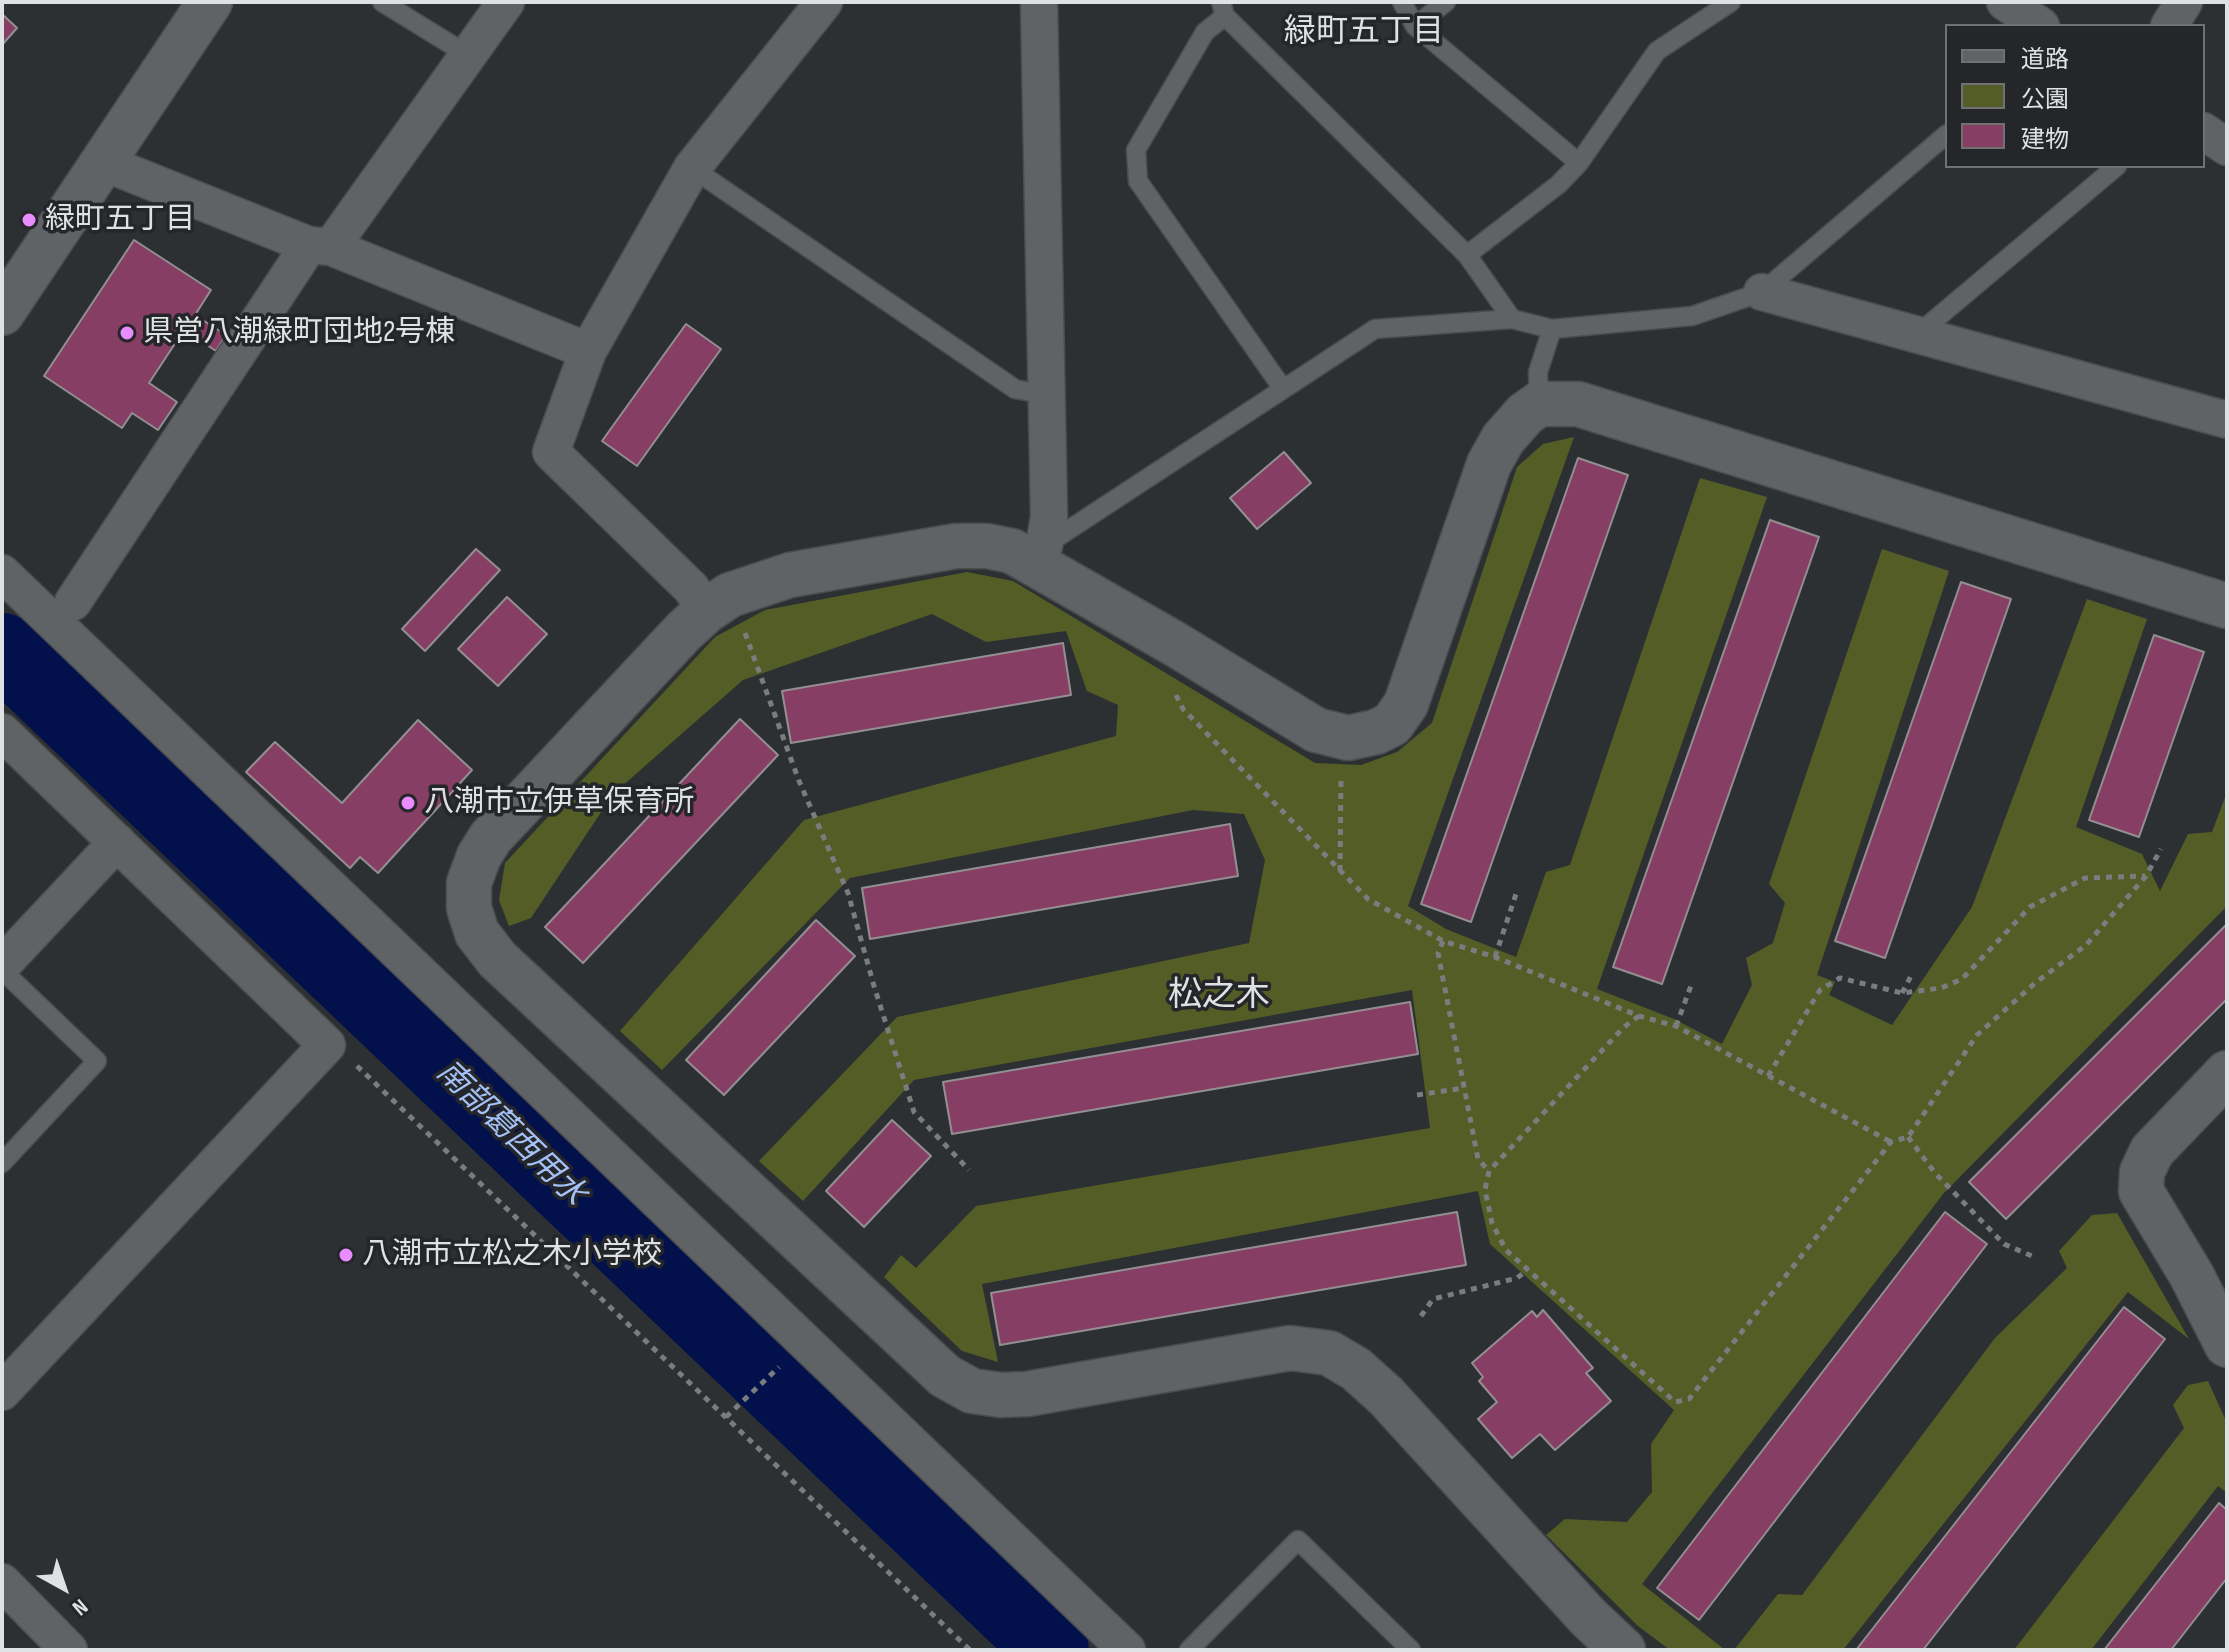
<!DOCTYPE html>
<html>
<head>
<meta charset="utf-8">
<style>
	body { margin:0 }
	#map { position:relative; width:2229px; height:1652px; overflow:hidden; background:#2d3033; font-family:"Sofia Sans Condensed","Noto Sans JP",sans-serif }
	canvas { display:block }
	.frame { position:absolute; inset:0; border:4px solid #dfe1e3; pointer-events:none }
	.legend { position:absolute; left:1945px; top:24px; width:260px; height:144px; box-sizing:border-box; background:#242629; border:2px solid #6f7173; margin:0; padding:10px 14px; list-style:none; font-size:24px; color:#dfe1e3 }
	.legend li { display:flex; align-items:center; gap:16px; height:40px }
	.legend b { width:40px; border:2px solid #6f7173 }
	.north { position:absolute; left:24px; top:1548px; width:80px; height:80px; -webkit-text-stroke:6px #242629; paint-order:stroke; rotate:140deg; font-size:22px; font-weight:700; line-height:32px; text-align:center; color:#dfe1e3 }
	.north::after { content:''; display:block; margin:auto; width:28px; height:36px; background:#dfe1e3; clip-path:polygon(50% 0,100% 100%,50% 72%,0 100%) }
</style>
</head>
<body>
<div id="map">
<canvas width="2229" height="1652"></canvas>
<div class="frame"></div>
<ul class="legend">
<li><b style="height:10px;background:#5f6365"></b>道路</li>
<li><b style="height:22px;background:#545d25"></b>公園</li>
<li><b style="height:22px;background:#863e65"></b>建物</li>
</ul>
<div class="north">N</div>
</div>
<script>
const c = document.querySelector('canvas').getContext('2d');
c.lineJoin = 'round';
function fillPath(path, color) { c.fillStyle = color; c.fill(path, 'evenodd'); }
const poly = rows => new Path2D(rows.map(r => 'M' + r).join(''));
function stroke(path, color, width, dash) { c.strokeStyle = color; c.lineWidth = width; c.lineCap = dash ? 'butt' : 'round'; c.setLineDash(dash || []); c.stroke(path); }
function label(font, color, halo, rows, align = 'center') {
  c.font = font + ' "Sofia Sans Condensed","Noto Sans JP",sans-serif'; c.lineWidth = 7; c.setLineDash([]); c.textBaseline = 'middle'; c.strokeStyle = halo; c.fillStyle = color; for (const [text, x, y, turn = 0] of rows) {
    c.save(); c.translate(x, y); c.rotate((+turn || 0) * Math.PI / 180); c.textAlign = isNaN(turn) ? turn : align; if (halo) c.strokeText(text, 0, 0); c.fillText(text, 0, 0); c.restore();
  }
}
const green = poly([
	[1574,437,1408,906,1446,929,1516,957,1546,872,1570,865,1700,478,1767,497,1597,989,1674,1019,1722,1044,1752,985,1746,958,1773,943,1785,903,1769,884,1882,549,1949,571,1817,975,1835,982,1829,995,1892,1025,1972,907,2087,599,2147,619,2076,827,2142,854,2160,891,2188,834,2212,832,2227,792,2227,906,1944,1193,1642,1584,1725,1650,1670,1650,1638,1626,1546,1535,1565,1519,1627,1522,1652,1492,1651,1444,1674,1410,1490,1244,1478,1191,982,1284,998,1362,962,1351,884,1277,901,1255,916,1268,976,1206,1430,1128,1412,990,914,1080,803,1201,759,1161,897,1017,1249,943,1265,860,1244,814,1193,810,850,878,662,1070,620,1031,804,820,1116,736,1118,705,1087,691,1066,631,986,642,932,614,743,680,613,794,531,918,509,926,499,900,505,863,715,637,765,610,967,572,1013,581,1315,763,1361,765,1397,752,1432,723,1517,467,1543,444],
	[2117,1213,2189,1339,2128,1292,1843,1650,1734,1650,1778,1594,1802,1595,1995,1338,2067,1268,2059,1251,2092,1215],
	[2208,1381,2227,1423,2227,1493,2218,1486,2091,1650,2014,1650,2184,1428,2173,1405,2188,1385]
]);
const river = poly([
	[2,650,1052,1650]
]);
const building = poly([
	[2,14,17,28,2,45,2,14],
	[134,240,211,290,195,315,226,335,216,351,184,330,149,383,177,402,158,430,132,413,122,428,44,376,134,240],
	[686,324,721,349,637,466,602,441,686,324],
	[1284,452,1311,483,1257,529,1230,498,1284,452],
	[1578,458,1628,475,1471,922,1421,904,1578,458],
	[1770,520,1819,537,1662,984,1613,967,1770,520],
	[476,549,500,570,425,651,402,629,476,549],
	[1961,582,2011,599,1885,958,1835,941,1961,582],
	[507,597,547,634,498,686,458,649,507,597],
	[2154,635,2204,652,2139,837,2089,820,2154,635],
	[1063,643,1071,695,791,743,782,691,1063,643],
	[740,719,778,755,583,963,545,927,740,719],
	[418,720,472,770,378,873,360,857,350,868,246,772,275,742,342,803,418,720],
	[1230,824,1238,876,870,939,862,888,1230,824],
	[816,920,855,956,724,1095,686,1060,816,920],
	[2227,924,2227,999,2006,1219,1969,1182,2227,924],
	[1410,1002,1418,1054,952,1134,943,1082,1410,1002],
	[892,1120,931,1156,864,1227,826,1191,892,1120],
	[1457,1212,1466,1265,1000,1345,991,1293,1457,1212],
	[1945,1212,1987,1244,1699,1620,1657,1588,1945,1212],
	[2124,1307,2165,1339,1923,1650,1856,1650,2124,1307],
	[1543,1310,1593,1368,1586,1373,1611,1401,1555,1450,1540,1434,1512,1458,1478,1419,1497,1402,1479,1381,1483,1377,1472,1363,1532,1311,1537,1317,1543,1310],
	[2219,1503,2227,1510,2227,1578,2171,1650,2104,1650,2219,1503]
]);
const path = poly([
	[745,633,799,781,848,893,874,986,914,1112,969,1170],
	[1176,695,1183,709,1368,899,1443,941,1495,957,1639,1016,1676,1026,1891,1142],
	[1340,871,1341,778],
	[1443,941,1438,953,1478,1159,1489,1171],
	[1495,957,1516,894],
	[1902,993,1912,974],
	[1639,1016,1624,1027,1489,1171,1485,1190,1492,1223,1506,1250,1675,1402,1689,1399,1891,1142,1908,1137,1977,1035,2035,983,2086,945,2146,876,2161,849],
	[1676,1026,1692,983],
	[357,1066,970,1650],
	[1768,1076,1820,990,1840,978,1902,993,1941,988,1962,979,2030,907,2085,878,2145,876],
	[1417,1095,1464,1088],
	[1908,1137,1935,1173,2004,1244,2032,1256],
	[1421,1316,1433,1299,1517,1278,1526,1271],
	[726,1417,779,1367]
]);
const service = poly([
	[382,2,468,55],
	[1221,2,1225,16,1467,255,1512,319],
	[1402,2,1415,26,1579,163,1657,51,1731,2],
	[1225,16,1205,32,1136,150,1138,181,1283,389],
	[1415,26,1446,2],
	[692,168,1015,389,1047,395],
	[1467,255,1559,184,1579,163],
	[1552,329,1692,316,1762,292,1947,134],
	[1919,333,2117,166],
	[1047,544,1375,329,1512,319,1552,329,1538,372,1539,404],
	[2,970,97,1061,2,1163],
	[1189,1650,1298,1540,1411,1650]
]);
const minor = poly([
	[2005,2,2041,26],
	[2169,26,2184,2],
	[2203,131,2227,147],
	[102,162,309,245,331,247,588,351],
	[331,247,506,2],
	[1762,292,2227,420],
	[1032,563,1044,546,1049,517,1039,2],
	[2,573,1127,1650],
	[73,602,309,245],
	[706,611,691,588,551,452,588,351,692,168,824,2],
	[2,732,327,1045,2,1392],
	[2,965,117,842],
	[2,1582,69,1650]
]);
const tertiary = poly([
	[2,313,210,2],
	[2227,1073,2152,1151,2142,1172,2141,1191,2192,1276,2227,1345],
	[1623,1650,1588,1617,1386,1396,1356,1369,1329,1353,1290,1348,1027,1394,1001,1395,972,1391,945,1376,497,959,477,933,469,908,469,883,479,856,491,837,684,631,706,611,730,595,790,575,956,546,987,546,1012,551,1175,644,1316,730,1348,738,1376,732,1392,724,1406,704,1489,464,1503,439,1525,414,1539,404,1578,404,2227,606]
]);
const markers = [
	[29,220,8,"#e98dfe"],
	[127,333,8,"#e98dfe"],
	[408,803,8,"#e98dfe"],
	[346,1255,8,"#e98dfe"]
];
const poiNames = [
	["緑町五丁目",45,220],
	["県営八潮緑町団地2号棟",143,333],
	["八潮市立伊草保育所",424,803],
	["八潮市立松之木小学校",362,1255]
];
const neighbourhoodNames = [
	["緑町五丁目",1364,33]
];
const waterNames = [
	["南部葛西用水",510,1134,44]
];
const quarterNames = [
	["松之木",1219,996]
];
fillPath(green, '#545d25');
stroke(river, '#02114c', 74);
fillPath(building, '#863e65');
stroke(building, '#938f91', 2);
stroke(service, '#4a4c4e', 21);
stroke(minor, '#4a4c4e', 39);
stroke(tertiary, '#4a4c4e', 47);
stroke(path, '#7a7d80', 5, [6, 6]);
stroke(service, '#5f6365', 18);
stroke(minor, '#5f6365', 36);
stroke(tertiary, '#5f6365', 44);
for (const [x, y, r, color] of markers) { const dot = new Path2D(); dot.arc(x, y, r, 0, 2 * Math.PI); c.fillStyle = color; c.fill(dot); stroke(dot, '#242629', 3); }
label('30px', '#dfe1e3', '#242629', poiNames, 'left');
label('32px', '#dfe1e3', '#242629', neighbourhoodNames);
label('italic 32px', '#a5c0f7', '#242629', waterNames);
label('34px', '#dfe1e3', '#242629', quarterNames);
</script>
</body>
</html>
